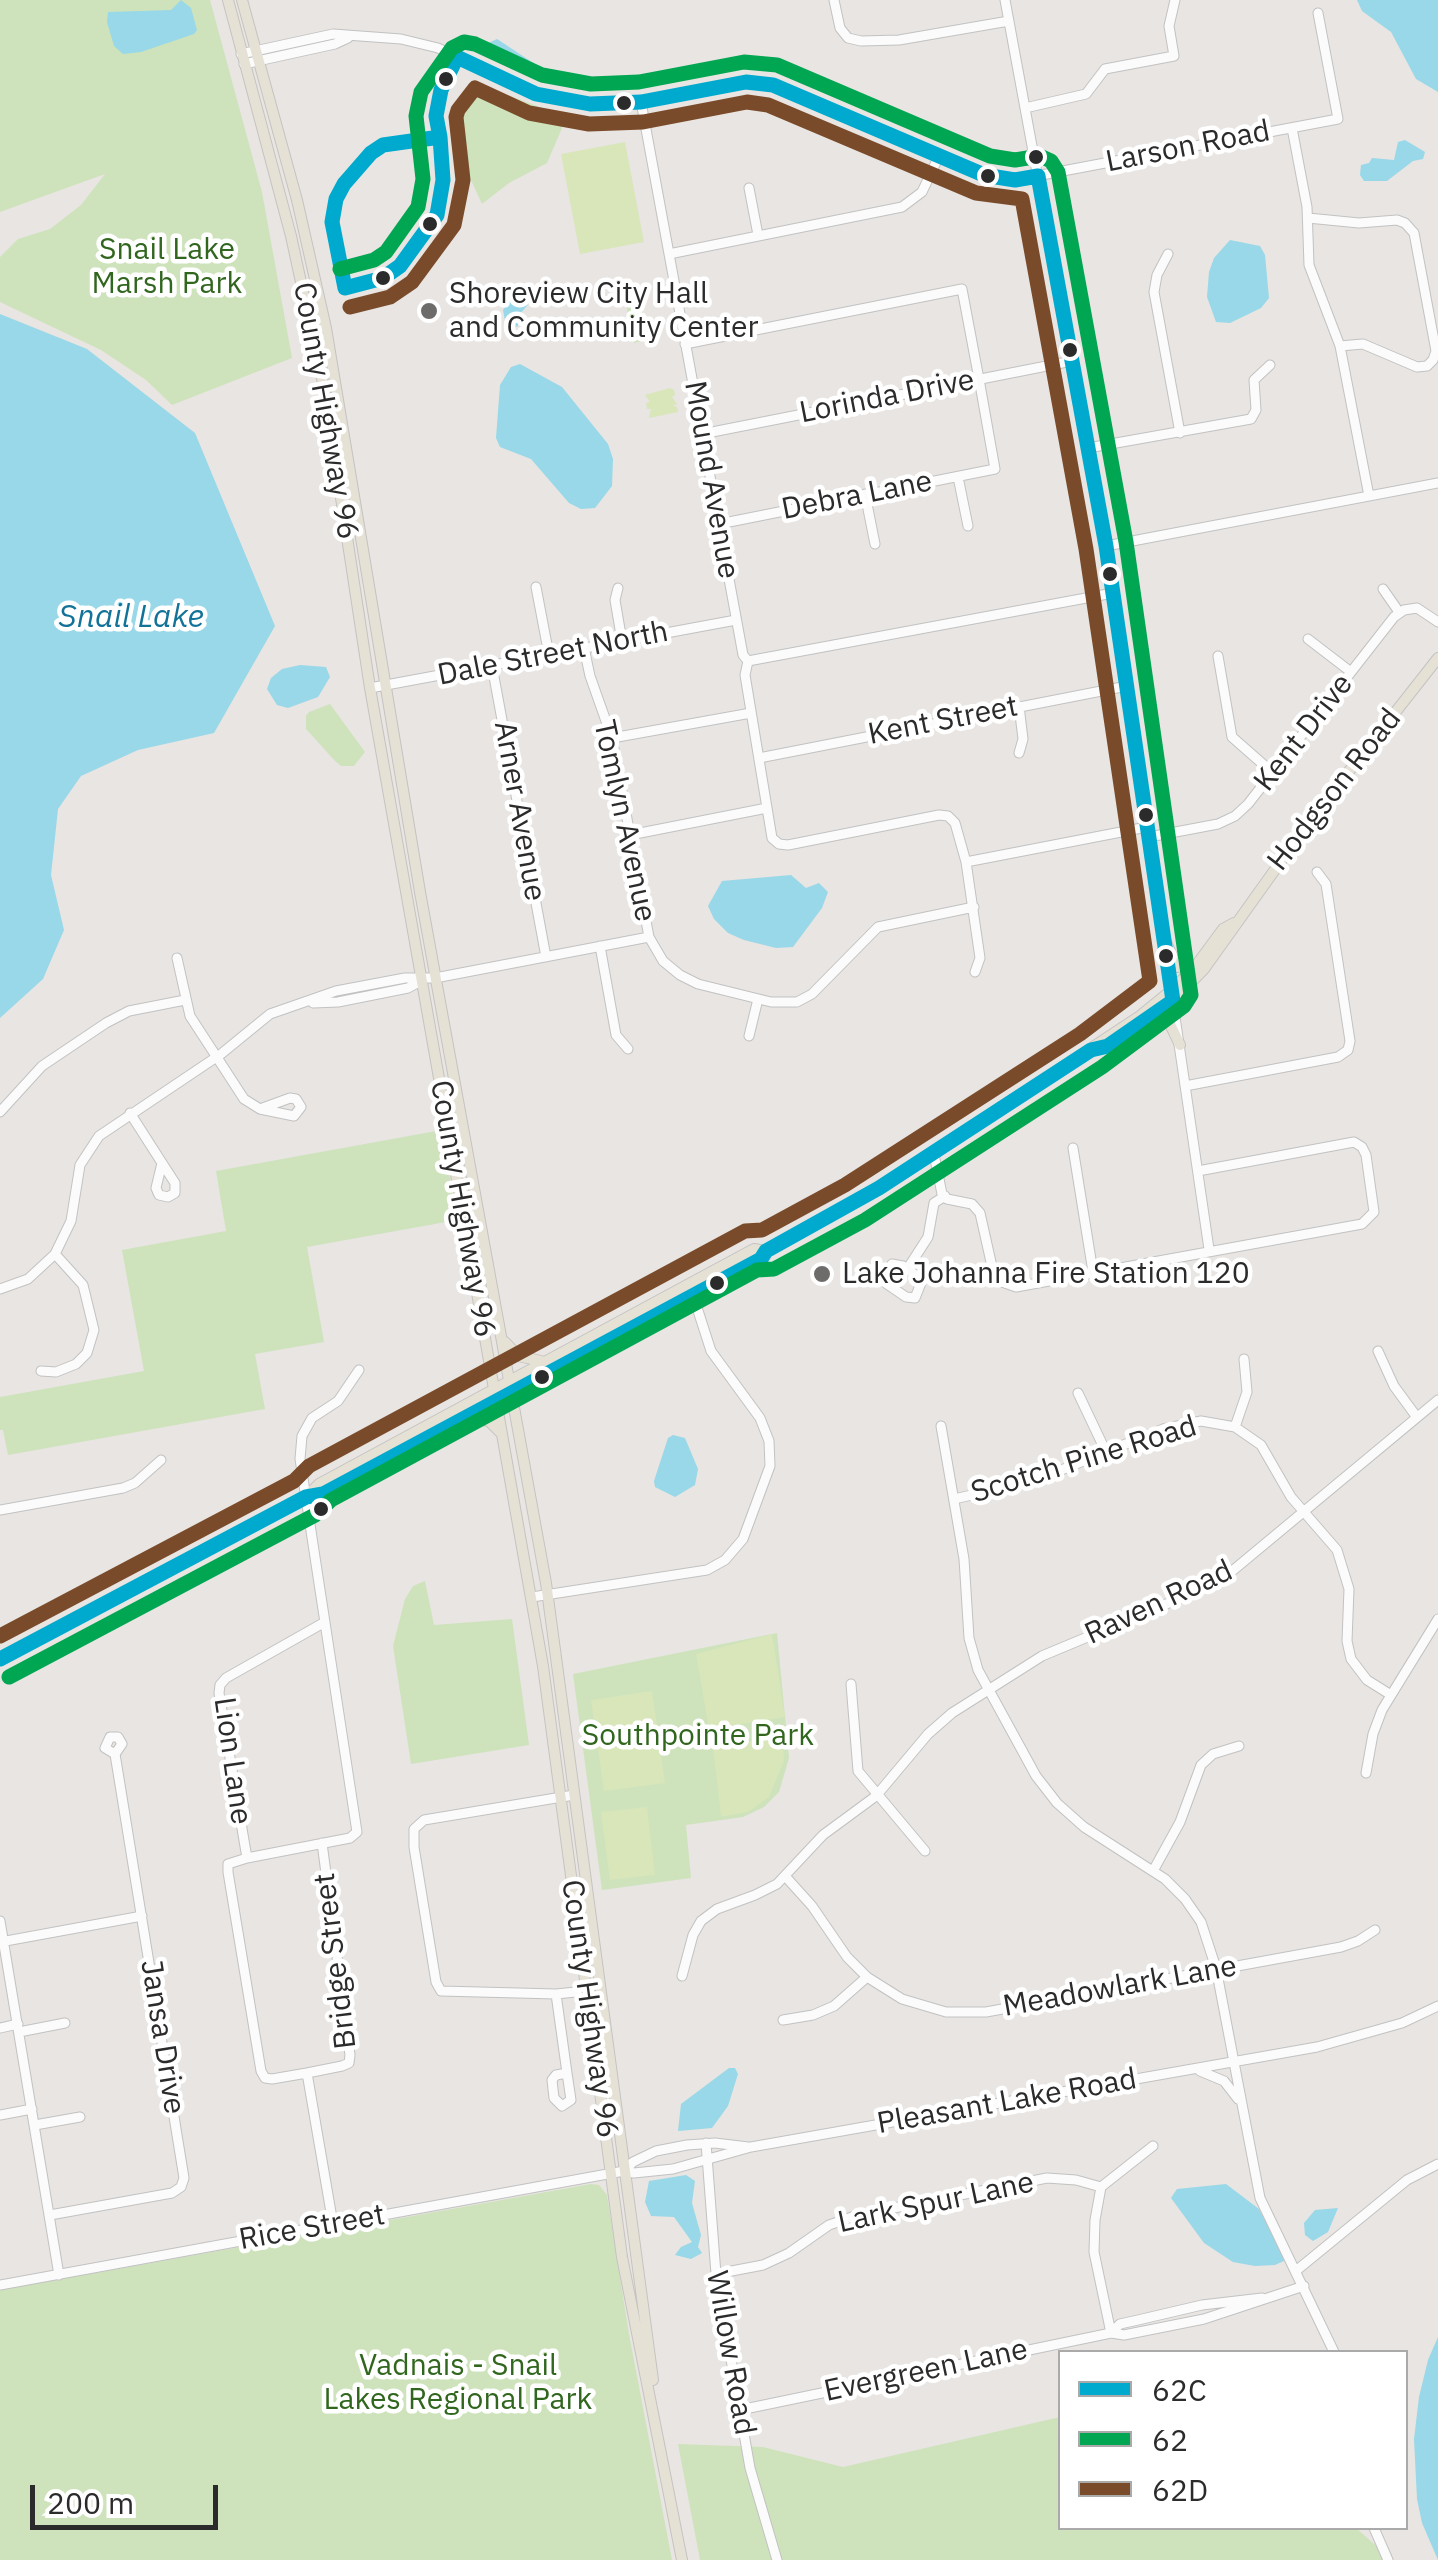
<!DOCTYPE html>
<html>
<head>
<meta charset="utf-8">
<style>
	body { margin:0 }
	#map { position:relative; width:1438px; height:2560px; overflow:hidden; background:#e8e5e2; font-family:"IBM Plex Sans",sans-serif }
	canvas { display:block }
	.legend { position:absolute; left:1058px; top:2350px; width:350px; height:180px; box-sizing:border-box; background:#fff; border:2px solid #aaa; margin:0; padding:12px 18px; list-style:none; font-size:30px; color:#2b2b2b }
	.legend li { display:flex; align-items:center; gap:20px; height:50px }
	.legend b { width:50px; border:2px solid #aaa }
	.scale { position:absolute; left:30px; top:2485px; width:188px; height:45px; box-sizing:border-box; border:5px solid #2b2b2b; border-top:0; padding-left:12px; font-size:30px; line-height:35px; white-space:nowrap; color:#2b2b2b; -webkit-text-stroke:8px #fff; paint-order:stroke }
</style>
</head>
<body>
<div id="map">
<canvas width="1438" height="2560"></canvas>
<ul class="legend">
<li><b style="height:12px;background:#00a9ce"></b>62C</li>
<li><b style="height:12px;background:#00a651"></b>62</li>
<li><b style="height:12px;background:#7a4b2a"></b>62D</li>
</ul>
<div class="scale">200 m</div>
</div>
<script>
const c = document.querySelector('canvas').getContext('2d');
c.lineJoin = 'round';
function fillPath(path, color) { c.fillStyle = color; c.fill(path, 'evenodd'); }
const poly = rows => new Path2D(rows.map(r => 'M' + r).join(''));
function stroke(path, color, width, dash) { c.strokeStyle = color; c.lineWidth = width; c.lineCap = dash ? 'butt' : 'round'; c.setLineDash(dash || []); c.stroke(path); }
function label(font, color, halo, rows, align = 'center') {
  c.font = font + ' "IBM Plex Sans",sans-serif'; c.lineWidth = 9; c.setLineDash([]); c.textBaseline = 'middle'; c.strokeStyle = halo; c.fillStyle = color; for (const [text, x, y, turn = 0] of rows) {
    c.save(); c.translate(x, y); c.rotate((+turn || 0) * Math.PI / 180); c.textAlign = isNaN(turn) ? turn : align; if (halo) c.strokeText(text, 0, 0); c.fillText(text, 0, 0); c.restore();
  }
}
const green = poly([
	[0,0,210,0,262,192,292,358,172,405,146,380,101,350,0,302,0,257,18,239,50,229,81,205,105,174,0,212],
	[471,82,540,107,565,121,547,163,509,183,482,204,457,150],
	[639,300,651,338,634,343,626,304],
	[330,704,365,752,354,766,341,766,335,761,306,729,306,716,309,712],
	[442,1130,457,1220,307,1247,324,1342,255,1354,265,1409,8,1455,3,1430,0,1430,0,1397,144,1371,122,1250,226,1231,216,1171],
	[425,1581,434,1625,512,1619,529,1745,411,1764,393,1646,405,1599,413,1586],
	[777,1633,789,1758,779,1792,764,1807,743,1817,686,1825,691,1878,602,1890,573,1674],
	[591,2184,599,2185,607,2195,629,2334,672,2560,0,2560,0,2290],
	[1060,2417,1060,2528,1356,2528,1392,2560,700,2560,678,2444,763,2447,843,2467]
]);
const pitch = poly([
	[625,142,644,242,580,254,561,154],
	[670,388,674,390,675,395,672,397,677,404,673,406,677,407,678,412,649,418,651,409,647,409,646,403,650,402,645,395],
	[772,1634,785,1717,709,1729,696,1654],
	[652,1691,665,1783,604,1791,591,1700],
	[783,1736,784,1761,769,1797,748,1812,721,1817,713,1747],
	[647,1807,655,1875,610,1880,601,1812]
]);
const water = poly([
	[181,0,191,8,197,30,194,34,141,52,123,54,114,46,107,22,108,12,171,10],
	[1357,0,1438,0,1438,92,1416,79,1391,32,1362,11],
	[497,39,544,70,544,75,535,74,485,50,484,45],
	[1405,140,1425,152,1423,159,1413,161,1387,181,1364,181,1360,175,1361,165,1369,163,1372,158,1394,160,1398,142],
	[1230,240,1260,246,1265,255,1269,298,1261,308,1230,323,1216,322,1207,297,1209,272,1214,258],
	[521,285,532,286,533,299,519,315,518,326,507,331,503,310],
	[0,314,87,349,195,433,275,626,214,733,138,750,81,776,58,809,51,875,64,930,43,979,0,1018],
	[520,364,562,387,608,444,613,459,612,486,595,508,581,509,569,503,531,459,500,447,496,438,500,385,511,367],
	[300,665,326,667,330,677,318,697,288,708,277,705,267,689,271,678,282,669],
	[791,875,806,888,819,883,828,892,822,908,793,947,776,948,744,940,728,933,714,919,708,906,722,881],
	[673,1435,685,1438,698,1469,695,1485,675,1497,655,1487,654,1481,668,1438],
	[729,2068,735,2068,738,2074,728,2106,712,2128,678,2131,681,2104],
	[686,2175,695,2181,692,2203,701,2235,698,2247,702,2253,691,2259,675,2255,681,2247,692,2242,674,2217,651,2216,645,2202,649,2181],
	[1226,2184,1259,2209,1286,2260,1275,2265,1255,2266,1233,2262,1204,2243,1171,2198,1177,2189],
	[1338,2208,1328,2232,1313,2241,1305,2235,1304,2223,1315,2210],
	[1438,2337,1438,2560,1422,2523,1417,2499,1414,2439,1419,2397,1428,2360]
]);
const minor = poly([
	[834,0,840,28,848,38,861,41,899,40,1009,21],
	[1005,0,1106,546,1209,1249],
	[241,54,333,34,401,39,438,48,536,94,590,104,641,102,732,84,760,83,786,90,984,175,1015,180,1338,119,1318,13],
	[244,64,335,44,348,38],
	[641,102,743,655,748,661,745,675,772,838,779,844,788,845,939,815,948,816,955,823,966,862,980,958,975,972],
	[1025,108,1086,94,1105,69,1174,56,1169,26,1175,0],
	[1292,128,1307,207,1309,265,1340,346,1369,496],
	[749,188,758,235],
	[1308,218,1359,223,1397,220,1405,223,1414,233,1436,351,1433,360,1427,366,1417,367,1363,344,1340,346],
	[669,254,902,207,922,192,939,156],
	[1168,254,1157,275,1154,292,1180,433],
	[685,344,962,289,979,379,995,469,719,524],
	[702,434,1072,361],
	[1088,448,1251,419,1256,410,1254,380,1270,365],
	[958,477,968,526],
	[865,494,875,544],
	[1106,546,1438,483],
	[536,587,549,655],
	[618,588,615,600,622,641],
	[1383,589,1399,612],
	[1308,639,1351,672],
	[584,648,590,676,612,738,649,937,663,961,680,975,698,984,771,1002,797,1002,812,994,878,927,974,907],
	[1218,656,1232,737,1273,773],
	[748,661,1113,593],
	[492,666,546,957],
	[370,688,736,620],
	[1019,706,1023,739,1019,753],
	[612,738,751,713],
	[759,758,1127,686],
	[630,835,767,808],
	[1149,837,1218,824,1235,816,1248,804,1394,617,1404,610,1417,608,1438,622],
	[966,862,1147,827],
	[600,946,616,1035,628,1049],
	[177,958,190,1016,244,1099,260,1109,294,1116,301,1107,296,1099,290,1098,260,1109],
	[313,1003,338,1002,408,988,419,982],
	[749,1036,758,999],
	[1185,1086,1338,1057,1348,1050,1350,1041,1326,884,1317,872],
	[0,1112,42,1066,106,1023,129,1011,185,1000],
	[130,1113,162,1163,175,1183,175,1193,168,1197,159,1195,156,1188,162,1163],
	[1073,1148,1093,1272],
	[934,1154,942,1194,947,1199,972,1204,980,1213,993,1271,1002,1282,1016,1287,1362,1224,1374,1212,1366,1155,1362,1147,1354,1142,1198,1171],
	[892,1264,903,1266,917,1276,921,1283,915,1298,906,1297,887,1284,883,1276,892,1264],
	[908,1268,928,1237,934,1203,945,1196],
	[0,1289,28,1279,55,1254,71,1221,80,1165,99,1136,221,1054,270,1014,336,991,405,978,435,978,649,937],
	[1378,1351,1394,1386,1416,1416],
	[41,1371,56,1372,76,1364,87,1353,94,1330,83,1285,55,1254],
	[1078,1393,1106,1452],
	[941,1426,964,1559,969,1638,978,1670,1036,1776,1057,1803,1084,1827,1165,1879,1185,1899,1201,1922,1216,1968,1260,2198,1334,2352],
	[1235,1427,1247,1392,1244,1359],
	[954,1499,1034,1481,1163,1429,1201,1421,1235,1427,1261,1445,1291,1497,1337,1550,1349,1589,1347,1641,1351,1659,1367,1680,1391,1695],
	[0,1510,123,1488,135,1483,161,1460],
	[532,1597,707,1570,725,1560,743,1539,770,1466,769,1441,760,1418,711,1351,691,1289],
	[851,1684,858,1771,925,1851],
	[1366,1773,1373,1734,1382,1710,1438,1619],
	[574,1795,424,1820,414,1829,414,1847,436,1982,441,1991,556,1994,586,1991],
	[322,1843,350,2055,349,2063,342,2066,307,2073,333,2224],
	[247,1858,350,1838,357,1832,300,1459,302,1436,312,1418,338,1401,359,1370],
	[1153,1871,1180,1822,1201,1765,1213,1754,1239,1746],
	[785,1876,812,1906,847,1957,867,1977,902,1999,946,2012,986,2012,1341,1947,1358,1941,1375,1930],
	[0,1921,59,2275],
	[0,1942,142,1916],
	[682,1976,693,1935,701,1921,717,1909,755,1895,777,1884,823,1835,876,1796,928,1734,952,1713,1042,1656,1195,1592,1231,1572,1438,1400],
	[556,1994,567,2073,571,2100,562,2106,554,2098,552,2080,556,2075,567,2073],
	[783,2020,813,2015,834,2006,867,1977],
	[0,2028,18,2024],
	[19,2032,65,2023],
	[1200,2071,1224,2081,1238,2099],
	[307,2073,272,2079,265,2078,261,2071,228,1872,228,1864,247,1858,219,1693,220,1685,226,1678,325,1622],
	[0,2115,32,2109],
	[35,2125,80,2117],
	[706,2143,716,2274,750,2468,777,2560],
	[624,2171,633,2162,656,2151,687,2145,715,2143,748,2147],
	[1101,2187,1095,2220,1094,2252,1111,2333],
	[1101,2187,1153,2146],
	[50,2215,172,2193,181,2187,184,2178,115,1754,105,1748,110,1737,118,1737,122,1744,115,1754],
	[1297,2270,1407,2180,1438,2164],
	[716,2274,763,2265,789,2253,829,2225,858,2215,1047,2178,1076,2180,1101,2187],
	[0,2285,624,2171,634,2173,673,2169,751,2147,1317,2047,1402,2023,1438,2006],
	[1111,2333,1120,2324,1138,2320,1202,2305,1262,2298],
	[740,2410,1111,2333,1124,2335,1204,2319,1304,2286],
	[1374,2528,1388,2560]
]);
const major = poly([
	[228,0,291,236,325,393,370,688,543,1666,622,2257,682,2560],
	[242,0,297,200,326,328,420,892,546,1583,653,2380],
	[1165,940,1177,967,1192,965],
	[1151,1020,1168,1020,1180,1045],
	[1092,1049,1108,1046,1141,1024,1173,1001,1204,969,1309,822,1438,658],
	[505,1342,518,1356,541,1361],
	[471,1418,489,1421,502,1434],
	[306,1497,323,1494,761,1259,766,1251,879,1188,1140,1016,1172,990,1195,967,1223,929,1234,923],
	[0,1659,306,1497,319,1484,689,1284,754,1249,766,1251]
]);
const bus1 = poly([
	[440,137,443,180,437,215,400,266,383,278,345,288,332,222,336,199,344,184,371,153,383,145,440,137],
	[0,1659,306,1497,323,1494,761,1259,766,1251,879,1188,1091,1050,1108,1046,1173,1001,1106,546,1038,176,1015,180,984,175,773,85,746,82,641,102,590,104,536,94,457,57,441,90,436,116,440,137]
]);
const bus2 = poly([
	[9,1677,315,1515,331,1500,757,1270,774,1269,865,1220,1102,1067,1184,1006,1191,995,1126,542,1058,172,1051,161,1040,156,1015,160,990,156,777,65,744,62,639,82,591,84,542,75,475,44,464,42,452,48,421,92,416,116,423,179,418,207,386,252,374,260,340,269]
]);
const bus3 = poly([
	[0,1636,294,1481,309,1466,745,1231,762,1230,845,1185,1080,1034,1150,981,1086,549,1022,199,976,193,768,105,747,102,643,122,589,124,529,113,475,88,458,110,456,117,463,180,454,225,412,282,390,297,350,307]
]);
const markers = [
	[446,79,9,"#2b2b2b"],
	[624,103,9,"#2b2b2b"],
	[1036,157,9,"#2b2b2b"],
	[988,176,9,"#2b2b2b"],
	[430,224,9,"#2b2b2b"],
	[383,278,9,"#2b2b2b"],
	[429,311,10,"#6d6c6b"],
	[1070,350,9,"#2b2b2b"],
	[1110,574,9,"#2b2b2b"],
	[1146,815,9,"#2b2b2b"],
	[1166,956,9,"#2b2b2b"],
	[822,1274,10,"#6d6c6b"],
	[717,1283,9,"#2b2b2b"],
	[542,1377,9,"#2b2b2b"],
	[321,1509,9,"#2b2b2b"]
];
const streetNames = [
	["Larson Road",1188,147,-11],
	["Lorinda Drive",887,397,-11],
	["County Highway 96",325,411,80],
	["Mound Avenue",711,480,80],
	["Debra Lane",857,496,-11],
	["Dale Street North",553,654,-11],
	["Kent Street",943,721,-11],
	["Kent Drive",1304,733,-52],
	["Hodgson Road",1335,790,-52],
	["Arner Avenue",519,811,80],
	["Tomlyn Avenue",624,821,78],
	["County Highway 96",462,1209,80],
	["Scotch Pine Road",1084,1460,-17],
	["Raven Road",1159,1603,-25],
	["Lion Lane",232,1761,82],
	["Bridge Street",336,1961,-97],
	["Meadowlark Lane",1120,1987,-10],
	["County Highway 96",589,2009,82],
	["Jansa Drive",162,2037,81],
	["Pleasant Lake Road",1007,2102,-10],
	["Lark Spur Lane",936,2203,-12],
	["Rice Street",312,2228,-10],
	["Willow Road",730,2353,80],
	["Evergreen Lane",926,2371,-12]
];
const parkNames = [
	["Snail Lake",167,250],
	["Marsh Park",167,284],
	["Southpointe Park",698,1736],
	["Vadnais - Snail",458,2366],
	["Lakes Regional Park",458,2400]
];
const poiNames = [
	["Shoreview City Hall",449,294],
	["and Community Center",449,328],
	["Lake Johanna Fire Station 120",842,1274]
];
const waterNames = [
	["Snail Lake",131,618]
];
fillPath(green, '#cee3bc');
fillPath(pitch, '#d8e6ba');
fillPath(water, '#98d8e8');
stroke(minor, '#c2c2c2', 11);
stroke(major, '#c5c3c2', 12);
stroke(minor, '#fcfbfb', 9);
stroke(major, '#e5e1d5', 10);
stroke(bus1, '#00a9ce', 15);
stroke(bus2, '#00a651', 15);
stroke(bus3, '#7a4b2a', 15);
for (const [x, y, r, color] of markers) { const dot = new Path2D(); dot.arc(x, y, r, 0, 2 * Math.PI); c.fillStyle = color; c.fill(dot); stroke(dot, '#fff', 4); }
label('30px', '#2b2b2b', '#fff', streetNames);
label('30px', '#31661e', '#fff', parkNames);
label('30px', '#2b2b2b', '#fff', poiNames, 'left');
label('italic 32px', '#137298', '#fff', waterNames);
</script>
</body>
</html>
